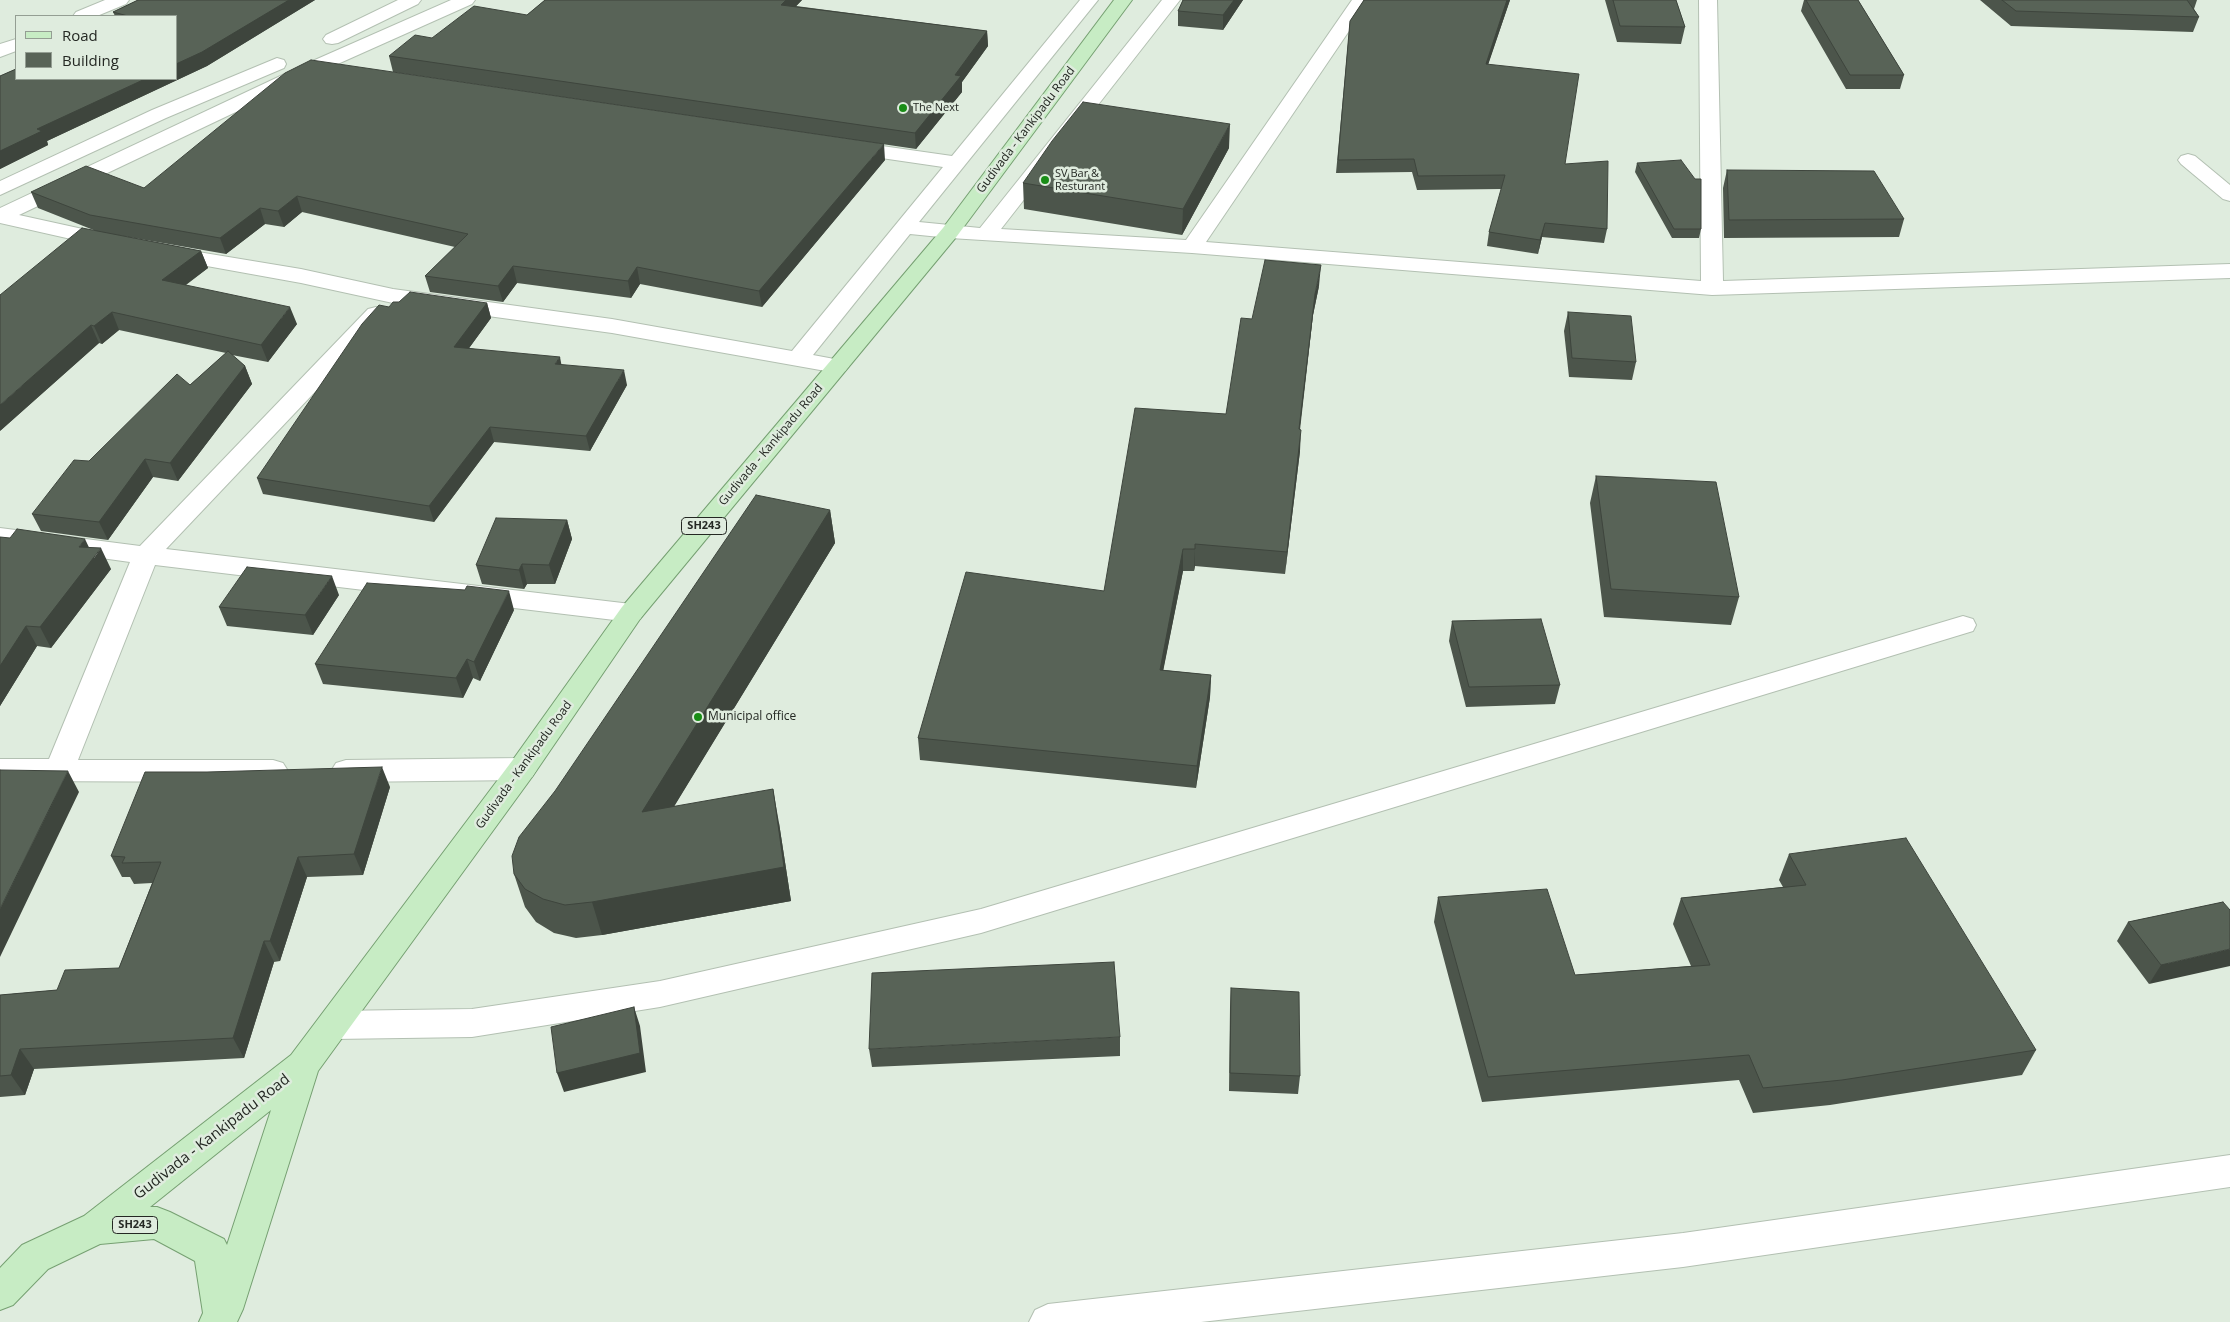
<!DOCTYPE html>
<html>
<head>
<meta charset="utf-8">
<style>
	body { margin:0 }
	#map { position:relative; width:2230px; height:1322px; overflow:hidden; background:#dfecde; font-family:"Open Sans",sans-serif }
	canvas { display:block }
	.legend { position:absolute; left:15px; top:15px; width:162px; height:65px; box-sizing:border-box; background:#dfecde; border:1px solid #949e93; margin:0; padding:6px 9px; list-style:none; font-size:15px; color:#242823 }
	.legend li { display:flex; align-items:center; gap:10px; height:25px }
	.legend b { width:25px; border:1px solid #949e93 }
</style>
</head>
<body>
<div id="map">
<canvas width="2230" height="1322"></canvas>
<ul class="legend">
<li><b style="height:6px;background:#c7ecc4"></b>Road</li>
<li><b style="height:14px;background:#586357"></b>Building</li>
</ul>
</div>
<script>
const c = document.querySelector('canvas').getContext('2d');
c.lineJoin = 'round';
const poly = rows => new Path2D(rows.map(r => 'M' + r).join(''));
function stroke(path, color, width, dash) { c.strokeStyle = color; c.lineWidth = width; c.lineCap = dash ? 'butt' : 'round'; c.setLineDash(dash || []); c.stroke(path); }
function fillPath(path, color) { c.fillStyle = color; c.fill(path, 'evenodd'); }
function label(font, color, halo, rows, align = 'center') {
  c.font = font + ' "Open Sans",sans-serif'; c.lineWidth = 5; c.setLineDash([]); c.textBaseline = 'middle'; c.strokeStyle = halo; c.fillStyle = color; for (const [text, x, y, turn = 0] of rows) {
    c.save(); c.translate(x, y); c.rotate((+turn || 0) * Math.PI / 180); c.textAlign = isNaN(turn) ? turn : align; if (halo) c.strokeText(text, 0, 0); c.fillText(text, 0, 0); c.restore();
  }
}
const service = poly([
	[1963,616,1973,619,1976,625,1973,631,981,933,660,1007,472,1037,334,1039,322,1035,318,1025,322,1015,334,1011,472,1009,660,981,981,909,1963,616]
]);
const minor = poly([
	[105,0,129,0,126,4,97,16,73,16,76,12,105,0],
	[398,0,421,0,418,4,338,43,332,44,326,43,323,39,326,35,398,0],
	[451,0,475,0,472,4,322,71,19,215,119,237,122,242,119,247,111,248,0,223,0,208,308,63,451,0],
	[1080,0,1098,0,919,222,980,228,1162,0,1180,0,1001,229,1186,240,1352,0,1370,0,1206,242,1701,281,1699,0,1717,0,1723,281,2230,264,2230,278,1712,295,1192,253,950,238,910,234,813,355,845,361,849,366,845,371,837,373,612,333,393,303,301,283,168,259,160,258,157,253,160,248,168,247,301,269,393,289,612,319,792,351,943,167,847,153,840,151,837,147,840,143,847,141,952,156,1080,0],
	[16,39,16,51,0,57,0,44,16,39],
	[277,58,284,60,286,64,284,68,166,118,0,195,0,181,152,110,277,58],
	[2188,154,2195,156,2230,185,2230,201,2223,199,2181,164,2178,160,2181,156,2188,154],
	[376,307,384,309,387,314,384,319,166,549,631,604,640,607,644,613,640,619,631,622,155,565,78,760,273,760,283,763,288,771,283,779,273,782,0,781,0,759,49,759,130,562,0,544,0,528,140,546,368,309,376,307],
	[522,758,532,761,537,769,532,777,522,780,346,782,336,779,331,771,336,763,346,760,522,758],
	[2230,1155,2230,1187,1683,1267,1201,1322,1029,1322,1035,1310,1048,1304,1683,1233,2230,1155]
]);
const primary = poly([
	[1114,0,1132,0,957,236,640,619,532,777,318,1071,243,1309,237,1322,199,1322,203,1313,195,1261,154,1239,100,1244,48,1269,13,1305,0,1310,0,1268,22,1245,84,1216,291,1055,512,761,622,607,943,228,1114,0],
	[271,1110,227,1245,224,1239,170,1212,157,1207,150,1207,271,1110]
]);
const wall = poly([
	[138,0,315,0,207,66,47,141,48,145,0,169,0,76,16,69,16,79,176,79,176,16,115,16,113,12],
	[545,0,802,0,796,6,987,31,988,46,962,82,962,92,916,149,393,72,389,56,527,15],
	[1183,0,1243,0,1223,30,1178,26,1178,11],
	[1364,0,1510,0,1488,64,1565,164,1607,229,1604,243,1542,237,1538,254,1487,246,1489,232,1502,189,1417,190,1412,172,1336,173,1350,21],
	[1605,0,1676,0,1685,27,1681,44,1617,42],
	[1804,0,1858,0,1904,75,1900,89,1846,89,1801,11],
	[1980,0,2197,0,2194,9,2199,17,2193,32,2011,26],
	[1229,148,1182,235,1024,209,1023,183],
	[885,160,762,307,640,284,631,298,517,283,503,302,430,292,425,276,455,247,302,212,284,227,265,224,226,254,117,235,201,251,208,268,186,285,297,324,268,362,232,355,245,366,252,384,178,481,153,477,108,540,41,531,32,514,89,461,190,385,226,353,119,330,102,344,99,343,0,431,96,231,38,208,31,192],
	[1637,163,1701,229,1699,238,1672,238,1635,172],
	[1727,170,1904,219,1899,237,1724,238,1723,188],
	[1319,286,1313,315,1300,430,1300,451,1285,574,1195,566,1194,571,1183,571,1163,670,1211,675,1210,697,1196,788,920,760,918,738,1104,591,1226,414],
	[399,302,487,303,491,318,469,348,561,365,627,385,590,451,494,442,434,522,263,494,257,478],
	[1568,312,1636,362,1632,380,1569,377,1564,331],
	[1596,476,1739,597,1731,625,1604,617,1590,503],
	[830,510,835,543,674,806,779,823,791,901,602,935,576,938,554,933,536,922,525,907,514,874],
	[567,520,572,539,555,584,527,584,524,589,482,584,476,565],
	[0,537,111,569,51,648,37,646,0,706],
	[339,595,313,635,227,626,219,607],
	[514,610,480,681,473,678,463,698,323,684,315,664],
	[1452,621,1560,685,1555,704,1466,707,1449,641],
	[390,787,363,875,307,877,280,961,274,962,244,1058,34,1069,25,1095,0,1097,0,995,57,990,119,968,152,883,134,884,130,877,122,877,111,856],
	[1789,854,2036,1050,2022,1075,1830,1105,1753,1113,1739,1080,1482,1102,1434,922,1438,897,1575,975,1691,966,1673,924,1681,898,1783,887,1779,880],
	[2223,902,2149,984,2117,941,2128,922],
	[1231,988,1300,1076,1298,1094,1229,1091,1230,1007],
	[1120,1037,1120,1056,872,1067,869,1049]
]);
const shadedWall = poly([
	[289,0,315,0,207,66,47,141,48,145,0,169,0,151,37,129,145,79,176,79,176,64],
	[786,0,802,0,783,20,781,5],
	[1234,0,1243,0,1223,30,1223,15],
	[1507,0,1510,0,1484,77,1486,64],
	[987,31,988,46,962,82,962,92,916,149,915,133,955,75],
	[1230,124,1229,148,1182,235,1183,209],
	[884,144,885,160,762,307,759,291],
	[297,196,302,212,284,227,278,211],
	[260,208,265,224,226,254,220,238],
	[1545,223,1542,237,1538,254,1540,240],
	[201,251,208,268,169,297,162,280],
	[1321,265,1319,286,1313,315,1297,451,1299,429,1315,294],
	[513,266,517,283,503,302,498,286],
	[637,267,640,284,631,298,628,281],
	[487,303,491,318,459,362,454,347],
	[290,307,297,324,268,362,261,345],
	[112,312,119,330,102,344,94,326],
	[91,325,99,343,0,431,0,405],
	[560,357,563,373,555,364],
	[245,366,252,384,178,481,170,463],
	[624,370,627,385,590,451,586,436],
	[490,427,494,442,434,522,429,506],
	[1301,430,1300,451,1285,574,1287,552],
	[145,459,153,477,108,540,99,522],
	[830,510,835,543,650,846,642,812],
	[567,520,572,539,555,584,549,565],
	[85,539,94,558,101,548,111,569,51,648,40,627,79,547],
	[1195,544,1195,566,1194,571,1195,549],
	[1183,549,1183,571,1159,692,1160,670],
	[522,564,527,584,524,589,519,570],
	[332,576,339,595,313,635,305,615],
	[509,591,514,610,480,681,474,662],
	[26,626,37,646,0,706,0,666],
	[467,659,473,678,463,698,456,678],
	[1211,675,1210,697,1196,788,1197,766],
	[382,767,390,787,363,875,354,854],
	[68,771,79,792,0,957,0,909],
	[773,789,779,823,791,901,602,935,592,902],
	[298,857,307,877,280,961,270,941],
	[264,941,274,962,244,1058,233,1038],
	[2230,949,2230,966,2149,984,2161,965],
	[634,1007,640,1026,646,1072,564,1092,557,1073],
	[20,1049,34,1069,25,1095,11,1075]
]);
const building = poly([
	[138,0,289,0,202,52,176,64,176,16,128,16,113,12,138,0],
	[545,0,786,0,781,5,987,31,955,75,961,76,915,133,389,56,415,35,432,38,474,6,527,15,545,0],
	[1183,0,1234,0,1223,15,1178,11,1183,0],
	[1364,0,1507,0,1486,64,1579,74,1565,164,1608,161,1607,229,1545,223,1540,240,1489,232,1505,175,1418,176,1414,159,1338,160,1350,21,1364,0],
	[1613,0,1676,0,1685,27,1620,26,1613,0],
	[1806,0,1858,0,1904,75,1850,75,1806,0],
	[2002,0,2187,0,2199,17,2016,11,2002,0],
	[311,60,884,144,759,291,637,267,628,281,513,266,498,286,425,276,468,234,297,196,278,211,260,208,220,238,90,215,31,192,86,166,144,188,285,73,311,60],
	[16,69,16,79,145,79,37,129,42,131,0,151,0,76,16,69],
	[1083,102,1230,124,1183,209,1023,183,1052,141,1083,102],
	[1681,160,1695,179,1701,179,1701,229,1674,229,1637,163,1681,160],
	[1727,170,1874,171,1904,219,1729,220,1727,170],
	[82,228,201,251,162,280,290,307,261,345,112,312,94,326,91,325,0,405,0,295,82,228],
	[1265,260,1321,265,1315,294,1299,429,1301,430,1287,552,1195,544,1195,549,1183,549,1160,670,1211,675,1197,766,918,738,966,572,1104,591,1135,408,1226,414,1241,318,1252,319,1265,260],
	[410,292,487,303,454,347,560,357,555,364,624,370,586,436,490,427,429,506,257,478,362,324,379,305,389,307,393,302,399,302,410,292],
	[1568,312,1631,316,1636,362,1572,358,1568,312],
	[228,351,245,366,170,463,145,459,99,522,32,514,74,460,89,461,177,374,190,385,228,351],
	[1596,476,1716,482,1739,597,1611,589,1596,476],
	[756,495,830,510,642,812,773,789,784,867,592,902,565,905,543,899,525,889,514,874,512,856,519,837,555,791,756,495],
	[496,518,567,520,549,565,522,564,519,570,476,565,496,518],
	[17,529,85,539,79,547,101,548,40,627,26,626,0,666,0,537,10,538,17,529],
	[247,567,332,576,305,615,219,607,247,567],
	[367,583,465,590,467,586,509,591,474,662,467,659,456,678,315,664,367,583],
	[1541,619,1560,685,1469,687,1452,621,1541,619],
	[382,767,354,854,298,857,270,941,264,941,233,1038,20,1049,11,1075,0,1076,0,995,57,990,65,970,119,968,161,862,122,863,125,857,111,856,145,772,207,772,382,767],
	[0,770,68,771,0,909,0,770],
	[1906,838,2036,1050,1842,1080,1763,1088,1749,1055,1488,1077,1438,897,1547,889,1575,975,1710,965,1681,898,1806,885,1789,854,1906,838],
	[2223,902,2230,910,2230,949,2161,965,2128,922,2223,902],
	[1114,962,1120,1037,869,1049,872,973,1114,962],
	[1231,988,1299,992,1300,1076,1230,1073,1231,988],
	[634,1007,640,1053,557,1073,551,1027,634,1007]
]);
const markers = [
	[903,108,5,"#198d16"],
	[1045,180,5,"#198d16"],
	[698,717,5,"#198d16"]
];
const farPoinames = [
	["The Next",913,108],
	["SV Bar &",1055,174],
	["Resturant",1055,187]
];
const shields = [
	[704,526,45],
	[135,1225,45]
];
const shieldNames = [
	["SH243",704,526],
	["SH243",135,1225]
];
const streetNames = [
	["Gudivada - Kankipadu Road",1026,130,-53],
	["Gudivada - Kankipadu Road",771,445,-50],
	["Gudivada - Kankipadu Road",524,765,-54]
];
const poiNames = [
	["Municipal office",708,717]
];
const nearStreetnames = [
	["Gudivada - Kankipadu Road",212,1137,-38]
];
stroke(service, '#b3c0b2', 2);
stroke(minor, '#b3c0b2', 2);
stroke(primary, '#76a072', 2);
fillPath(service, '#fff');
fillPath(minor, '#fff');
fillPath(primary, '#c7ecc4');
fillPath(wall, '#4c554b');
fillPath(shadedWall, '#3e453d');
fillPath(building, '#586357');
stroke(building, '#3e453d', 1);
for (const [x, y, r, color] of markers) { const dot = new Path2D(); dot.arc(x, y, r, 0, 2 * Math.PI); c.fillStyle = color; c.fill(dot); stroke(dot, '#dfecde', 2); }
label('11px', '#242823', '#dfecde', farPoinames, 'left');
for (const [x, y, w] of shields) { const box = new Path2D(); box.roundRect(x - w / 2, y - 8.5, w, 17, 4); c.fillStyle = '#dfecde'; c.fill(box); stroke(box, '#242823', 1); }
label('bold 11px', '#242823', null, shieldNames);
label('12px', '#242823', '#dfecde', streetNames);
label('12px', '#242823', '#dfecde', poiNames, 'left');
label('15px', '#242823', '#dfecde', nearStreetnames);
</script>
</body>
</html>
